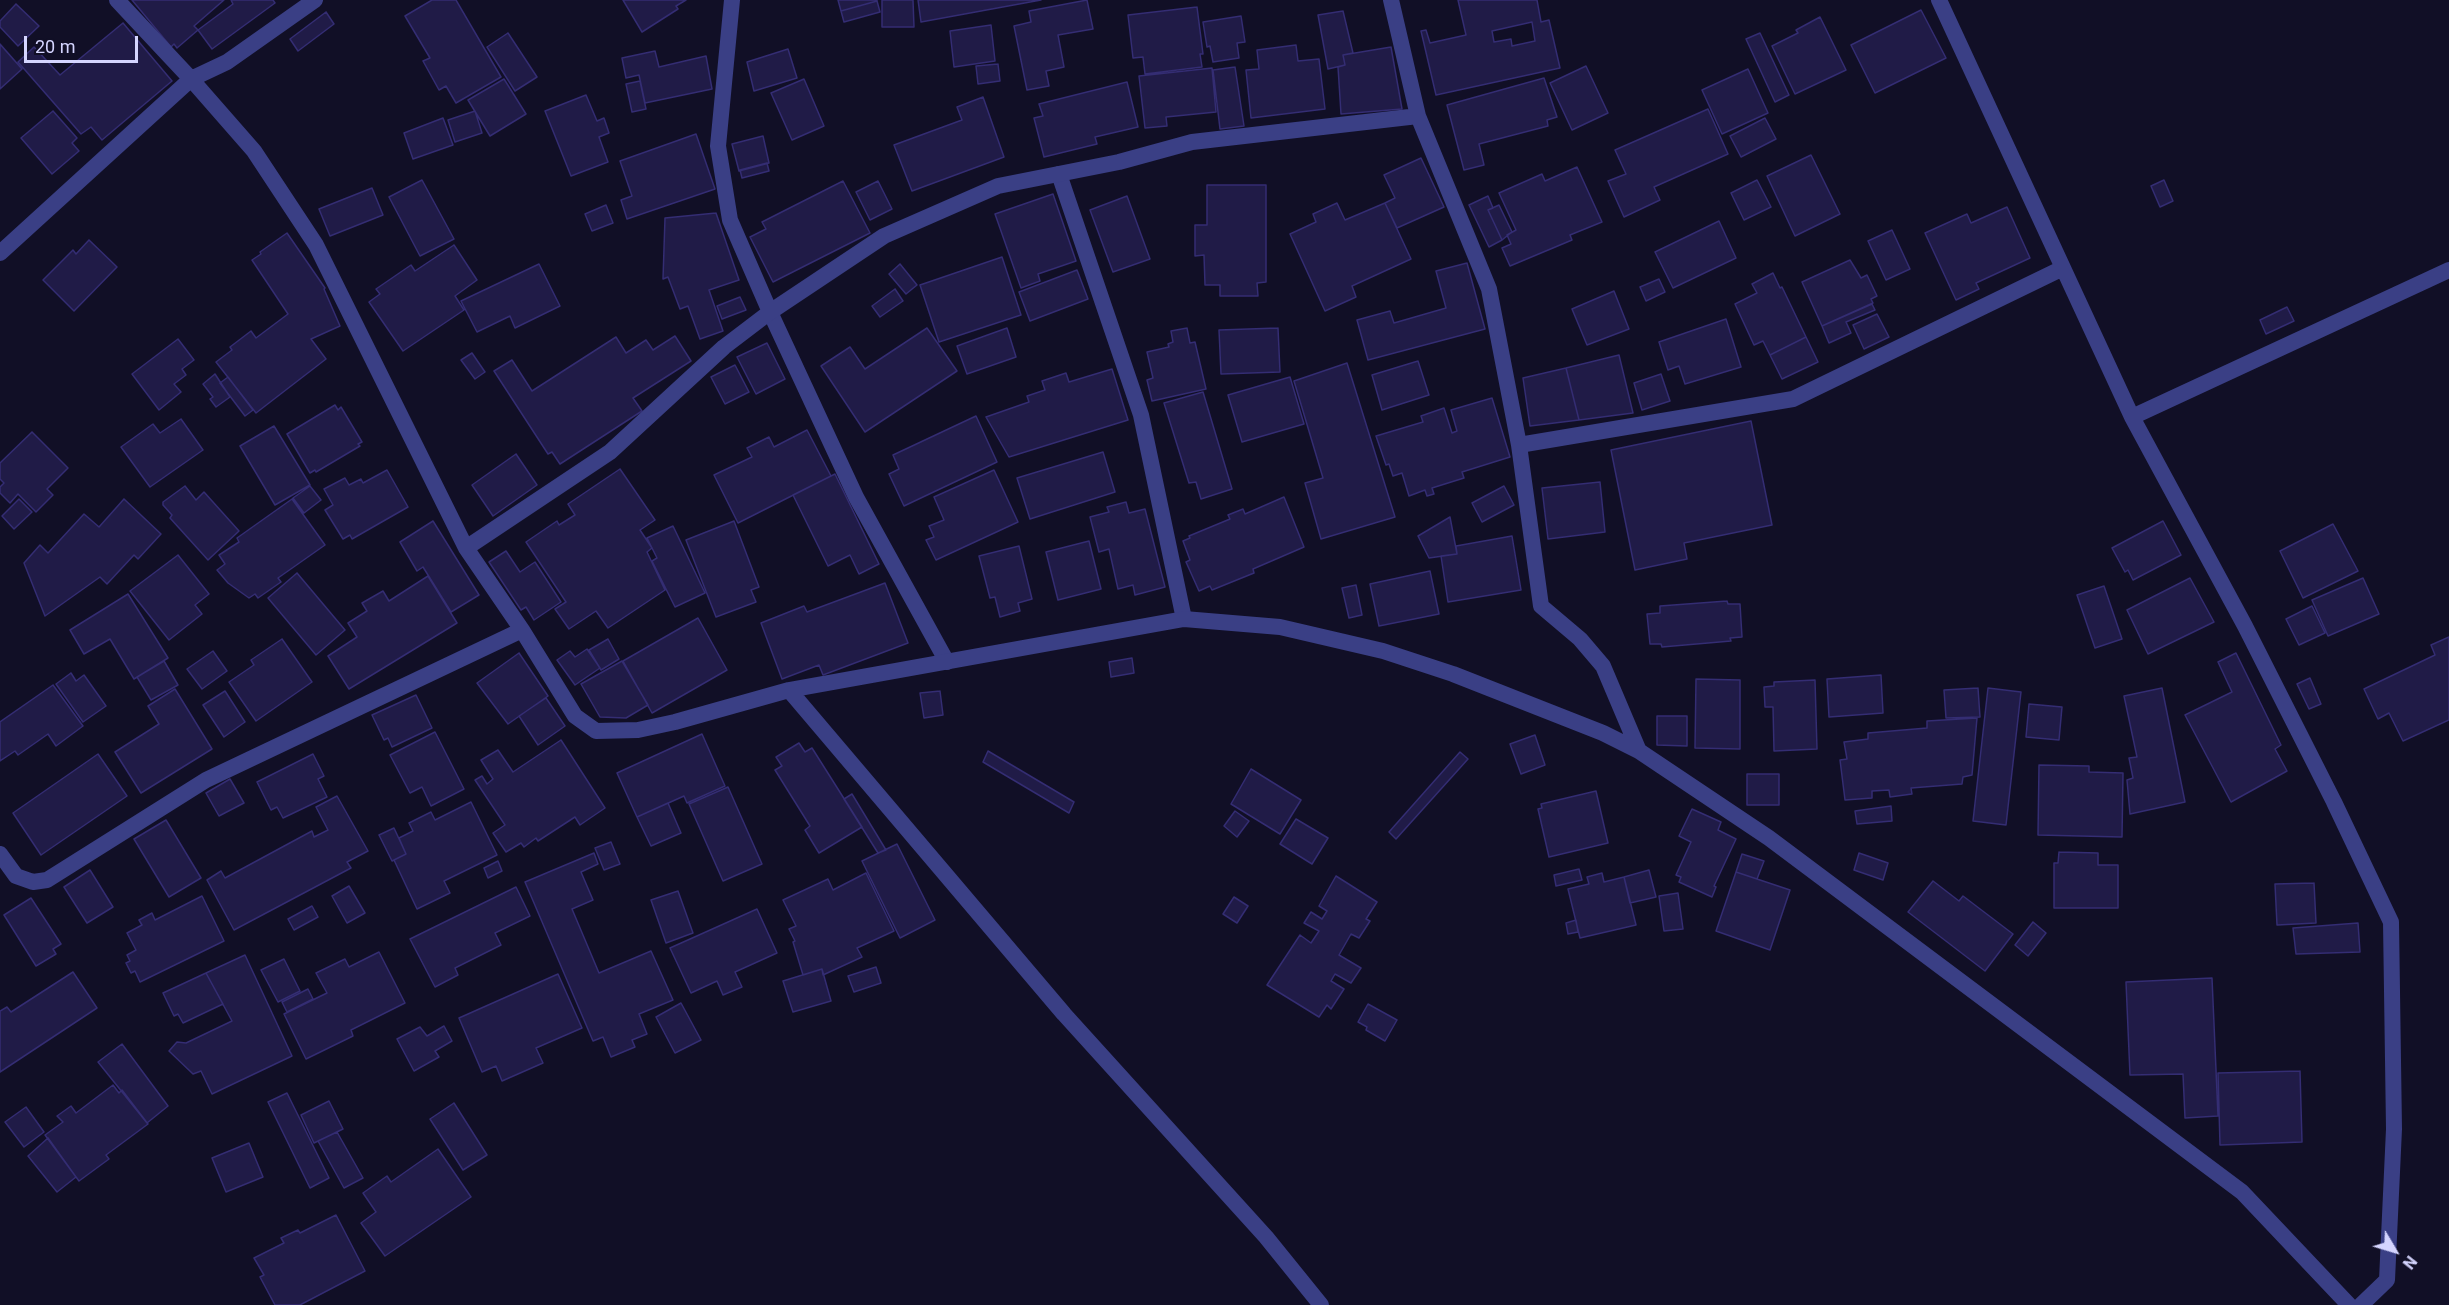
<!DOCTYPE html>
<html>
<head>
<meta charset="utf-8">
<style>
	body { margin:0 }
	#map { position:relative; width:2449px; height:1305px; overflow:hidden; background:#110f26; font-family:Roboto,sans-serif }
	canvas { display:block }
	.north { position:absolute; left:2365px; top:1221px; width:60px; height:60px; -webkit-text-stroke:4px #110f26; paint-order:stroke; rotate:128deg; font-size:16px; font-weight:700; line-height:24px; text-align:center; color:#d5d5ff }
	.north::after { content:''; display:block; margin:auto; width:21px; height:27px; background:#d5d5ff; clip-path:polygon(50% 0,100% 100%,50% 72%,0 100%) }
	.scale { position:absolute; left:24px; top:36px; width:114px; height:27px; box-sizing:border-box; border:3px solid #d5d5ff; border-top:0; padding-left:8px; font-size:18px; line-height:21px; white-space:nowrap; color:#d5d5ff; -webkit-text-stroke:4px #110f26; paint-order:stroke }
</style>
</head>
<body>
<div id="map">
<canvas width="2449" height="1305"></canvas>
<div class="north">N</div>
<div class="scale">20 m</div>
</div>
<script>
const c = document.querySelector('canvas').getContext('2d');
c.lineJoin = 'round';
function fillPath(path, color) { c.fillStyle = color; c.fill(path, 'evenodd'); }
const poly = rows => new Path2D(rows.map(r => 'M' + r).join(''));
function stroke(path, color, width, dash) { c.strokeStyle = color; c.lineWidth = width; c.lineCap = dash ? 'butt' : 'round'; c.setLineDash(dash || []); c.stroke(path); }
const building = poly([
	[132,0,224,0,194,26,198,30,177,48,174,44,171,47,132,0],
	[231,0,273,0,275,3,212,49,198,30,233,4,231,0],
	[432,0,456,0,501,77,456,103,446,86,439,90,423,61,430,58,405,16,432,0],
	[623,0,686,0,676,6,678,9,642,32,623,0],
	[838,0,877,0,877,1,841,11,838,0],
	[882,0,913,0,914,27,882,27,882,0],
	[918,0,1041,0,921,22,918,0],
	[1087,0,1093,29,1058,35,1064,67,1046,71,1049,86,1027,90,1014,26,1031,22,1029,11,1087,0],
	[1458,0,1537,0,1541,22,1549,20,1560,68,1436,95,1421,31,1426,30,1430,43,1466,35,1458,0],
	[1532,22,1535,41,1512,46,1511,39,1494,42,1492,31,1532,22],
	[877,1,880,12,844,22,841,11,877,1],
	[16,4,39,26,18,46,0,27,0,21,16,4],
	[1197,7,1203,54,1200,54,1202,67,1145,74,1143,57,1133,58,1128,15,1197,7],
	[1921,10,1946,58,1875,93,1851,45,1921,10],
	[1343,11,1353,53,1343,55,1345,65,1328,69,1318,15,1343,11],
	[326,12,334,24,298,51,290,39,326,12],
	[1241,16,1245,42,1237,43,1239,58,1213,62,1210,46,1207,47,1203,22,1241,16],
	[1820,17,1846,70,1795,94,1772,46,1798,33,1796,30,1820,17],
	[123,23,172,81,102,140,91,127,81,134,18,62,34,47,60,75,123,23],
	[991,25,995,61,954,67,950,31,991,25],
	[508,33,537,77,515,91,487,47,508,33],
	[1760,33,1789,95,1775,102,1746,39,1760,33],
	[0,44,22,69,0,89,0,44],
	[1296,45,1298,61,1319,59,1325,109,1251,118,1246,70,1259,69,1257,50,1296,45],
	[1391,47,1402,109,1341,114,1338,67,1345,65,1343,55,1391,47],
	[788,49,797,78,754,91,747,62,788,49],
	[655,51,659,67,706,56,712,89,645,103,639,75,626,78,622,58,655,51],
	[998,64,1000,81,978,84,976,66,998,64],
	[1586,66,1608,113,1572,130,1550,83,1586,66],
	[1235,67,1244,126,1220,129,1213,70,1235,67],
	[1212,68,1216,112,1166,117,1167,126,1145,128,1139,76,1212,68],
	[1748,69,1768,113,1722,134,1702,90,1748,69],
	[1544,78,1557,117,1547,120,1548,126,1479,144,1484,165,1464,170,1447,105,1544,78],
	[504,79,526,114,490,136,468,100,504,79],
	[804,79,824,126,792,140,771,93,804,79],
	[640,81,646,109,632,112,626,84,640,81],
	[1127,82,1138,127,1095,137,1097,144,1044,157,1034,118,1043,116,1039,104,1127,82],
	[586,95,597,121,604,118,609,133,599,137,608,162,571,176,545,111,586,95],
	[983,97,1004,157,912,191,894,145,962,120,957,107,983,97],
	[1708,109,1728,154,1654,187,1660,200,1624,217,1608,181,1626,174,1615,150,1708,109],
	[53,111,77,138,72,143,79,151,52,174,21,138,53,111],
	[475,111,482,133,455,142,448,120,475,111],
	[443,118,453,145,413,159,404,133,443,118],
	[1765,118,1776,139,1741,157,1730,136,1765,118],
	[696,134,715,189,627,219,621,200,632,196,620,161,696,134],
	[763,136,769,163,739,171,732,144,763,136],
	[1811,155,1840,214,1795,236,1767,176,1811,155],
	[1421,158,1444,207,1397,228,1385,203,1395,198,1384,175,1421,158],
	[767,163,769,171,742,178,740,170,767,163],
	[1577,167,1602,222,1570,235,1572,240,1510,266,1502,248,1511,244,1507,235,1516,230,1499,193,1542,174,1545,181,1577,167],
	[422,180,454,239,420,256,389,197,422,180],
	[1757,180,1771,207,1744,220,1731,193,1757,180],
	[2164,180,2173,201,2160,207,2151,186,2164,180],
	[843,181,870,233,773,282,750,237,766,229,762,222,843,181],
	[878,181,892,209,870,220,856,192,878,181],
	[1207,185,1266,185,1266,282,1257,283,1258,296,1220,296,1220,285,1205,285,1204,255,1195,256,1195,225,1207,225,1207,185],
	[372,188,383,215,330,236,319,209,372,188],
	[1053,194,1076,261,1038,274,1040,281,1021,288,995,214,1053,194],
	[1127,196,1150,259,1113,272,1090,210,1127,196],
	[1488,196,1493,208,1488,210,1502,240,1489,247,1469,205,1488,196],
	[1337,203,1345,220,1385,203,1411,259,1352,286,1356,297,1325,311,1290,234,1316,222,1313,214,1337,203],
	[606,205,613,223,592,231,585,214,606,205],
	[1499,205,1512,232,1502,240,1488,210,1499,205],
	[2007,207,2030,258,1976,283,1979,289,1956,300,1925,233,1967,214,1971,223,2007,207],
	[716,213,739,280,709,290,723,331,700,339,688,306,680,309,668,277,663,279,665,218,716,213],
	[1719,221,1736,258,1673,288,1655,252,1719,221],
	[1892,230,1910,269,1886,280,1868,241,1892,230],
	[287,233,325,288,324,289,340,326,311,339,326,359,256,413,216,362,232,350,230,347,251,331,256,338,288,314,252,260,261,254,260,252,287,233],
	[89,240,117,267,74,311,43,280,73,250,76,254,89,240],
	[454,245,477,280,455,296,464,310,403,351,369,302,380,294,376,289,411,265,415,271,454,245],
	[1002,257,1021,315,939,342,920,285,1002,257],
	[1850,260,1861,278,1867,275,1877,296,1871,299,1873,303,1822,326,1802,282,1850,260],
	[1467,263,1485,329,1368,360,1357,320,1390,311,1394,323,1446,308,1436,271,1467,263],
	[539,264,560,306,515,328,510,316,477,332,461,301,539,264],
	[900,264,917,285,906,294,889,274,900,264],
	[1077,270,1088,299,1030,321,1019,292,1077,270],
	[1773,273,1780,288,1782,287,1806,337,1770,355,1763,341,1754,345,1735,304,1757,293,1752,284,1773,273],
	[1659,279,1665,292,1646,301,1640,287,1659,279],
	[895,289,903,301,880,317,872,306,895,289],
	[1614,291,1629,329,1587,345,1572,309,1614,291],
	[740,297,746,310,722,319,717,306,740,297],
	[1872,304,1875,310,1846,322,1851,333,1829,343,1822,326,1872,304],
	[2287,307,2294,321,2266,334,2260,320,2287,307],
	[1877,314,1889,337,1864,349,1853,325,1877,314],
	[1726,319,1741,367,1685,384,1679,366,1668,370,1659,342,1726,319],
	[927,328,957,371,865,432,821,366,850,347,865,369,927,328],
	[1007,328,1016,357,967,374,957,346,1007,328],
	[1187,328,1190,343,1195,342,1206,389,1152,401,1147,380,1153,378,1147,352,1169,347,1168,344,1173,342,1171,331,1187,328],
	[1278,328,1280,372,1221,374,1219,330,1278,328],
	[675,336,691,361,633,398,642,411,560,464,552,452,548,454,494,371,512,360,532,391,616,337,626,353,646,340,653,350,675,336],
	[1806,337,1818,362,1782,379,1770,355,1806,337],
	[178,339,194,360,182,369,186,375,174,384,181,392,159,410,132,374,178,339],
	[767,343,785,379,756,394,737,357,767,343],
	[472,353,485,372,475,379,461,360,472,353],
	[1619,355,1633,413,1579,420,1566,368,1619,355],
	[1418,361,1429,395,1382,410,1372,375,1418,361],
	[1347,363,1395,517,1321,539,1305,483,1323,478,1294,381,1347,363],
	[735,365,749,392,725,404,711,377,735,365],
	[1566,368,1579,420,1530,426,1523,378,1566,368],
	[1112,369,1128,420,1009,457,986,417,1029,402,1027,396,1045,390,1042,381,1066,373,1069,382,1112,369],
	[215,374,230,397,216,407,210,399,213,397,203,384,215,374],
	[1661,374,1670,401,1642,410,1634,383,1661,374],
	[228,377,253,410,245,416,220,383,228,377],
	[1290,377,1304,424,1242,442,1228,395,1290,377],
	[1203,392,1232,489,1201,499,1196,482,1189,483,1164,403,1203,392],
	[1492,398,1510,457,1462,472,1464,478,1432,488,1434,494,1427,496,1425,490,1409,496,1402,473,1393,476,1389,464,1386,465,1376,436,1423,422,1421,416,1444,408,1452,433,1457,431,1451,410,1492,398],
	[335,405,338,410,341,407,362,442,358,444,360,446,316,472,315,470,310,473,287,434,335,405],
	[976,416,997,462,904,506,889,474,899,469,893,455,976,416],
	[181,419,203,450,150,487,121,447,153,424,160,433,181,419],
	[1751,421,1772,525,1684,543,1687,559,1635,570,1611,450,1751,421],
	[274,426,310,485,275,505,240,446,274,426],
	[807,430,831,476,738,523,714,475,752,457,747,448,769,437,774,447,807,430],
	[32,432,68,468,47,489,53,495,36,512,18,494,10,503,0,493,0,487,4,483,0,479,0,463,32,432],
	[1103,452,1115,492,1030,519,1017,478,1103,452],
	[516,454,537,485,493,516,472,485,516,454],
	[620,469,655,520,640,530,652,548,647,552,665,590,608,628,596,611,569,629,555,609,566,602,526,542,557,521,559,525,575,515,568,504,620,469],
	[387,470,408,507,352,539,350,535,343,539,325,510,333,505,324,489,345,478,349,485,361,479,363,483,387,470],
	[994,470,1018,522,936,560,926,540,934,537,929,526,944,520,934,497,994,470],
	[835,474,879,564,859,574,850,555,828,566,793,495,835,474],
	[1600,482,1605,532,1548,539,1542,488,1600,482],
	[185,486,196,500,204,492,239,531,208,560,170,518,172,515,163,505,163,502,185,486],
	[310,486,321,500,304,513,293,498,310,486],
	[1504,486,1514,505,1482,522,1472,503,1504,486],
	[1284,497,1304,547,1253,569,1254,573,1212,590,1210,586,1199,591,1186,562,1190,560,1183,541,1190,538,1189,536,1230,519,1228,515,1243,509,1245,514,1284,497],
	[19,499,32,512,14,529,2,516,19,499],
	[124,499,161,534,138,559,134,555,107,584,100,577,45,616,24,563,40,545,48,553,84,514,99,527,124,499],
	[292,499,325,545,278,578,281,582,258,598,255,594,249,598,228,583,217,570,225,564,219,555,239,542,237,538,292,499],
	[1126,502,1129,513,1145,509,1165,587,1135,595,1133,585,1118,589,1109,549,1099,552,1090,517,1109,512,1107,507,1126,502],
	[1450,517,1457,554,1429,558,1418,536,1450,517],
	[433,521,479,595,451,612,423,567,417,571,400,542,433,521],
	[734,521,759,587,751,590,756,602,716,617,686,540,734,521],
	[2163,521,2181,555,2133,580,2128,570,2125,572,2112,548,2163,521],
	[2333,524,2358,571,2303,598,2280,551,2333,524],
	[673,526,705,593,675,607,652,561,657,558,647,538,673,526],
	[1512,536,1521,590,1448,602,1441,556,1457,554,1456,546,1512,536],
	[1089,541,1101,589,1058,600,1046,552,1089,541],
	[1019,546,1032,599,1018,603,1020,611,1000,617,995,597,990,598,979,556,1019,546],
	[506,551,520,572,535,562,561,602,534,620,526,607,521,610,489,562,506,551],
	[178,555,209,594,195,605,202,614,169,640,130,591,178,555],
	[1430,571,1439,614,1379,626,1370,584,1430,571],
	[297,573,345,630,316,655,268,598,297,573],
	[428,576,457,623,349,689,328,656,357,637,348,623,367,611,362,603,383,591,389,601,428,576],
	[2190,578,2214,622,2148,654,2127,610,2190,578],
	[2363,578,2379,614,2328,636,2312,600,2363,578],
	[885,583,908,643,823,675,819,665,782,679,761,623,804,606,807,612,885,583],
	[1356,585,1362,615,1349,618,1342,588,1356,585],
	[2104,586,2122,639,2095,648,2077,595,2104,586],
	[128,594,168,658,134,679,110,639,84,654,70,630,128,594],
	[1727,601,1728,604,1740,604,1742,637,1730,638,1731,641,1662,647,1661,644,1650,644,1647,614,1660,613,1660,606,1727,601],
	[2312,606,2325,633,2299,645,2286,619,2312,606],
	[698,618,727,670,652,713,623,661,698,618],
	[2449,637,2449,720,2403,741,2389,713,2378,719,2364,689,2435,655,2431,645,2449,637],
	[282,639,312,682,256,721,229,682,254,665,251,660,282,639],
	[608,639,619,659,601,670,589,650,608,639],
	[587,649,600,668,575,685,557,660,570,651,575,657,587,649],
	[213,651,227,671,202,689,187,669,213,651],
	[519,653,548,696,508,724,477,683,519,653],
	[2236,653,2281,745,2275,749,2287,771,2231,802,2185,715,2232,692,2218,662,2236,653],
	[1132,658,1134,673,1111,677,1109,662,1132,658],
	[164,661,178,685,151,700,137,677,164,661],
	[622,661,648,705,626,718,600,717,581,684,622,661],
	[71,673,76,681,84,675,106,706,83,722,56,684,71,673],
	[1881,675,1883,713,1829,717,1827,679,1881,675],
	[2310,678,2321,704,2309,709,2297,684,2310,678],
	[1696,679,1740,680,1740,749,1695,748,1696,679],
	[1815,680,1817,749,1774,751,1773,707,1765,707,1764,687,1774,686,1774,682,1815,680],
	[53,685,83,726,56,746,48,734,18,755,15,751,0,761,0,722,53,685],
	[1978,688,1980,717,1946,718,1944,690,1978,688],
	[1988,688,2021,692,2006,825,1973,821,1988,688],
	[2162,688,2185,802,2130,814,2127,780,2133,778,2129,758,2137,757,2124,696,2162,688],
	[175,689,212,749,141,793,115,752,159,724,148,706,175,689],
	[225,691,245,722,224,737,203,705,225,691],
	[940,691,943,715,924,718,920,693,940,691],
	[416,695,432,728,392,747,388,738,384,740,372,715,416,695],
	[546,698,565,726,538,745,519,716,546,698],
	[2029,704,2062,707,2059,740,2026,737,2029,704],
	[1657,716,1687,716,1687,746,1657,745,1657,716],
	[1977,718,1972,775,1963,777,1962,784,1911,788,1912,794,1890,797,1889,790,1872,791,1872,798,1845,800,1840,760,1847,759,1844,742,1868,739,1868,733,1927,728,1927,721,1977,718],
	[435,732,464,789,431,806,422,787,410,793,390,755,435,732],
	[702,734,725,786,687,803,684,796,637,817,617,773,702,734],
	[1535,735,1545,765,1521,774,1510,744,1535,735],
	[561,740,605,808,580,825,575,817,538,841,536,838,524,847,521,843,506,852,493,833,505,825,475,780,482,776,487,784,493,779,481,760,498,750,513,772,561,740],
	[799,743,805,752,812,748,862,827,819,853,805,830,810,826,775,770,782,766,776,757,799,743],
	[988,751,1074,802,1069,813,983,762,988,751],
	[1460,752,1468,759,1396,839,1389,832,1460,752],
	[98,754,127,796,41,855,13,813,98,754],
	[313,754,324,776,318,779,327,797,283,818,277,807,271,810,257,782,313,754],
	[2039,765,2089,766,2089,772,2123,773,2122,837,2038,835,2039,765],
	[1251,769,1301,800,1280,834,1231,804,1251,769],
	[1747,774,1779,774,1779,805,1747,805,1747,774],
	[230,779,244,803,219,816,206,793,230,779],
	[728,787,762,864,723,881,689,804,728,787],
	[1596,791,1608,843,1549,857,1538,809,1542,808,1541,804,1596,791],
	[852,794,886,850,878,853,844,799,852,794],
	[337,796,368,851,347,862,351,868,234,930,207,880,221,871,225,878,312,831,314,837,328,830,316,807,337,796],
	[471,802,497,855,444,881,450,893,417,909,394,860,406,854,399,838,413,831,409,823,431,812,435,820,471,802],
	[668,803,681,833,651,846,637,817,668,803],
	[1891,806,1892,821,1857,824,1855,811,1891,806],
	[1692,809,1721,822,1718,830,1736,839,1714,886,1716,887,1712,897,1679,882,1681,877,1676,875,1691,842,1679,836,1692,809],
	[1235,811,1249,821,1237,837,1224,826,1235,811],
	[1296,819,1328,838,1312,864,1280,844,1296,819],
	[166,820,201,878,169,897,134,839,166,820],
	[394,828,406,854,392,861,379,835,394,828],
	[611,842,620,864,604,870,595,848,611,842],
	[897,844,935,920,900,938,862,861,897,844],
	[2059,852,2098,853,2098,865,2118,865,2118,908,2054,908,2054,863,2058,863,2059,852],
	[594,853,598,864,581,872,593,900,572,909,599,973,651,951,673,1000,639,1014,647,1034,632,1040,635,1047,611,1057,603,1037,593,1041,525,882,594,853],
	[1859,853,1888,863,1883,880,1854,870,1859,853],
	[1742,854,1764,861,1757,879,1736,872,1742,854],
	[498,861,502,871,488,878,484,868,498,861],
	[1579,869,1582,880,1556,886,1554,875,1579,869],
	[90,870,113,907,87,923,64,887,90,870],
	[1649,870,1656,897,1630,903,1624,877,1649,870],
	[1736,872,1790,890,1770,950,1716,931,1736,872],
	[866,873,894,931,857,948,862,957,823,975,822,969,803,975,793,942,795,941,789,929,796,926,783,900,828,879,833,890,866,873],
	[1602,873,1604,882,1624,877,1636,925,1580,938,1568,889,1589,884,1587,877,1602,873],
	[1336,876,1377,902,1366,919,1370,921,1359,938,1351,934,1339,955,1361,968,1351,983,1335,974,1331,981,1344,989,1331,1009,1327,1005,1319,1017,1267,985,1300,935,1311,943,1319,931,1304,923,1311,912,1322,919,1327,911,1319,906,1336,876],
	[1933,881,1959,901,1963,896,2013,934,1985,971,1908,912,1933,881],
	[2314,883,2316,923,2277,925,2275,884,2314,883],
	[349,886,365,913,347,923,332,896,349,886],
	[516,887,530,916,495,933,501,945,455,968,458,975,435,987,410,939,516,887],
	[678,891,693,933,666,943,651,900,678,891],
	[1678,893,1683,929,1664,931,1659,896,1678,893],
	[202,896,224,941,140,982,135,971,131,973,126,963,130,961,127,955,136,950,127,933,142,925,139,920,152,913,155,920,202,896],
	[1234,897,1248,906,1237,923,1223,914,1234,897],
	[31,898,61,944,53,949,56,954,36,966,4,915,31,898],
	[312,906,318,917,294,930,288,919,312,906],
	[757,909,777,953,735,972,742,987,723,995,717,981,691,993,670,948,757,909],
	[1576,920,1578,932,1568,934,1566,923,1576,920],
	[2033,922,2046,933,2028,956,2015,945,2033,922],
	[2358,923,2360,952,2296,954,2293,928,2358,923],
	[379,952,405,1003,351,1030,353,1036,306,1059,284,1014,327,993,316,973,345,959,349,967,379,952],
	[245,955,292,1056,212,1094,201,1071,193,1074,169,1051,177,1042,186,1043,232,1021,206,973,245,955],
	[284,959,300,991,278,1002,261,970,284,959],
	[876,967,881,983,854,992,848,976,876,967],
	[822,969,831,1001,793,1012,783,981,822,969],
	[73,972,97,1008,0,1072,0,1011,7,1007,11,1012,73,972],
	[206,973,223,1004,183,1023,178,1014,174,1016,163,993,206,973],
	[558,974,582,1028,536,1048,543,1063,502,1081,496,1066,482,1072,459,1018,558,974],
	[2212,978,2218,1116,2185,1118,2183,1074,2130,1075,2126,982,2212,978],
	[308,989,313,999,287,1012,282,1002,308,989],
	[681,1003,701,1040,675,1053,656,1017,681,1003],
	[1368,1004,1397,1020,1385,1041,1366,1030,1367,1027,1358,1022,1368,1004],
	[444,1026,452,1041,435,1051,439,1057,414,1071,397,1039,420,1027,427,1036,444,1026],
	[122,1044,168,1106,147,1123,98,1062,122,1044],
	[2300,1071,2302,1142,2220,1145,2218,1073,2300,1071],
	[113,1085,119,1093,122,1090,148,1124,106,1155,109,1159,79,1181,45,1135,63,1122,57,1116,71,1106,76,1113,113,1085],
	[287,1093,329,1178,310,1188,268,1102,287,1093],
	[329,1101,343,1129,314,1143,301,1115,329,1101],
	[454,1103,487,1155,463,1170,430,1119,454,1103],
	[26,1107,44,1132,24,1147,5,1122,26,1107],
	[337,1132,363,1178,344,1188,318,1141,337,1132],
	[48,1138,76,1177,57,1192,28,1156,48,1138],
	[249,1143,263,1177,226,1192,212,1158,249,1143],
	[438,1149,471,1197,385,1256,361,1223,376,1212,363,1193,387,1176,391,1182,438,1149],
	[336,1215,365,1271,300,1305,275,1305,260,1277,264,1275,254,1258,284,1243,281,1238,298,1230,300,1233,336,1215]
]);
const service = poly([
	[1059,174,1141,415,1184,619],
	[770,312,856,497,947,662]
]);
const minor = poly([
	[117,0,191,79,254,151,316,245,466,548,522,630,575,716,596,731,638,730,675,722,789,690,1184,619,1280,627,1383,651,1453,674,1603,733,1639,751,1769,838,2242,1192,2349,1305],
	[732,0,718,146,730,220,770,312],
	[1391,0,1418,116,1489,289,1519,445,1541,606,1580,639,1603,666,1639,751],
	[1939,0,2132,417,2245,626,2334,802,2391,922,2394,1129,2387,1280,2361,1305],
	[0,253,191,79,227,62,315,0],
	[2132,417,2449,270],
	[1519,445,1793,399,2063,268],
	[466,548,610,452,724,347,770,312,884,236,998,186,1119,162,1192,142,1418,116],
	[789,690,1064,1014,1266,1237,1321,1305],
	[0,854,16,876,33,882,47,880,206,780,522,630]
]);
fillPath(building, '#201b47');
stroke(building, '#342d73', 1.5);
stroke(service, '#3a3f85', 16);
stroke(minor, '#3a3f85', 16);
</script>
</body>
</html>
